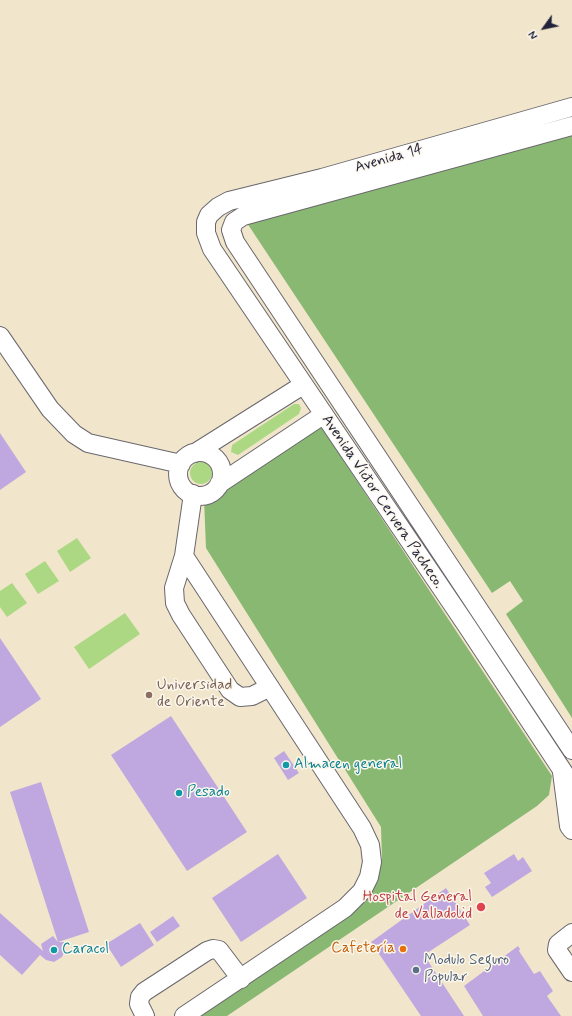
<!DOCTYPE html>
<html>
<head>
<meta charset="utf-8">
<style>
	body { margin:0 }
	#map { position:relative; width:572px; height:1016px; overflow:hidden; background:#f1e6cb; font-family:Mynerve,sans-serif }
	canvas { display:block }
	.north { position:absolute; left:524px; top:8px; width:40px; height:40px; -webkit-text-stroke:3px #fbf7ec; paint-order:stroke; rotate:237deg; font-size:11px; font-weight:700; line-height:16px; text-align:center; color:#22223b }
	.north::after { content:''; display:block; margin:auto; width:14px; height:18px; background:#22223b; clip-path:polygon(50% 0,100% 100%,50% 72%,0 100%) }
</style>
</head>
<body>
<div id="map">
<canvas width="572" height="1016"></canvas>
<div class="north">N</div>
</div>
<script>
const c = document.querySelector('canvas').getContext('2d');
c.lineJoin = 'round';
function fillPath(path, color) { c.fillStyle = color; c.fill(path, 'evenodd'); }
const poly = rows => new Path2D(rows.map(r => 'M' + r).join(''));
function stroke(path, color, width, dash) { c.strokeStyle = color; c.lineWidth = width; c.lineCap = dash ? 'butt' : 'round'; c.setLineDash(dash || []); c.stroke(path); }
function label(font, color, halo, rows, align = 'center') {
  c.font = font + ' Mynerve,sans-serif'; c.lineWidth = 3; c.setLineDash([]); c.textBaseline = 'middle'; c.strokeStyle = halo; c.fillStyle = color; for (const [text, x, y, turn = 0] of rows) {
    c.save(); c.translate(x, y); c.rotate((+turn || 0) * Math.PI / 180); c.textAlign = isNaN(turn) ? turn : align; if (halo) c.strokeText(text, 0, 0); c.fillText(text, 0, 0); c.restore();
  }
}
const green = poly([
	[294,404,299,404,301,408,299,414,238,455,231,452,232,445],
	'190 473a11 11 0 1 1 22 0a11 11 0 1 1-22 0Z',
	[77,538,91,558,70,572,57,551],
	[45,561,59,581,38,594,25,574],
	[12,583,27,603,7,617,0,607,0,591],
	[125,613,140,634,89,669,74,647]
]);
const forest = poly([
	[572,123,572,718,506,614,523,601,510,581,492,593,247,223],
	[316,419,552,776,549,795,537,806,227,1016,179,1016,365,889,382,859,381,827,206,548,204,499]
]);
const building = poly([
	[0,433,26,472,0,490],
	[0,638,41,699,0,727],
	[171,716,247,832,187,871,111,755],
	[284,751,299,773,288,780,274,758],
	[41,782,89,932,58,942,10,792],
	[278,854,307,898,241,942,212,898],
	[514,854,518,861,523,857,532,871,492,897,485,887,491,883,484,873],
	[446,888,470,925,424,955,464,1016,421,1016,371,942],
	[0,913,43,951,41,944,53,936,58,942,64,942,66,948,62,957,54,962,46,960,40,955,22,975,0,955],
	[173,916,180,926,157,942,150,932],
	[140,923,154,945,121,967,106,944],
	[518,946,520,949,519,951,534,974,540,971,553,991,547,996,561,1016,483,1016,464,986]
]);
const minor = poly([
	[572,107,322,178,229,201,218,207,209,215,206,222,206,233,212,249,467,626,572,785],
	[231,230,235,242,572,750],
	[231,230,234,222,243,216,572,126],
	[0,336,50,409,74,434,88,443,181,464],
	'178 474a22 22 0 1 1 44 0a22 22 0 1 1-44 0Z',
	[195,453,303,385],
	[219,484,323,415],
	[193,494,184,556,174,588,175,603,181,615,230,690,240,697,252,696,270,687],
	[184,556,362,828,370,845,372,862,369,877,362,891,345,908,184,1016],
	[562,772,569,826,572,830],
	[572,933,558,944,557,950,572,972],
	[145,1016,139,1004,140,997,144,992,207,951,213,949,219,950,241,979]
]);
const markers = [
	[149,695,4,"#8d6e63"],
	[286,765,4,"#0f9aa8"],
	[179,793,4,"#0f9aa8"],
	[481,907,5,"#e0444e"],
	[403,949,4,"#e8710a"],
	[54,950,4,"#0f9aa8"],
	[416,970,4,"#5c6f8a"]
];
const streetNames = [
	["Avenida 14",389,159,-16],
	["Avenida Víctor Cervera Pacheco.",382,502,56]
];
const educationNames = [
	["Universidad",157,686],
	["de Oriente",157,703]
];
const cultureNames = [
	["Almacen general",294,765],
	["Pesado",187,793],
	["Caracol",62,950]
];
const healthNames = [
	["Hospital General",472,898],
	["de Valladolid",472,915]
];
const foodNames = [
	["Cafetería",395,949]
];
const serviceNames = [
	["Modulo Seguro",424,961],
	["Popular",424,978]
];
fillPath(green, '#acd884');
fillPath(forest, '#89b872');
fillPath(building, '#bfa8e0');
stroke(minor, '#6a676d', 20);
stroke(minor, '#fff', 18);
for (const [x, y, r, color] of markers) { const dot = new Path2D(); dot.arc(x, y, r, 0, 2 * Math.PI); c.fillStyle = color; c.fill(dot); stroke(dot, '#fbf7ec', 1.5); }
label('15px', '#22223b', '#fbf7ec', streetNames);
label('15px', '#785e54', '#fbf7ec', educationNames, 'left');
label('15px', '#0d838f', '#fbf7ec', cultureNames, 'left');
label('15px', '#be3a42', '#fbf7ec', healthNames, 'right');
label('15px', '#c56008', '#fbf7ec', foodNames, 'right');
label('15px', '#4e5e75', '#fbf7ec', serviceNames, 'left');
</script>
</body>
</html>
